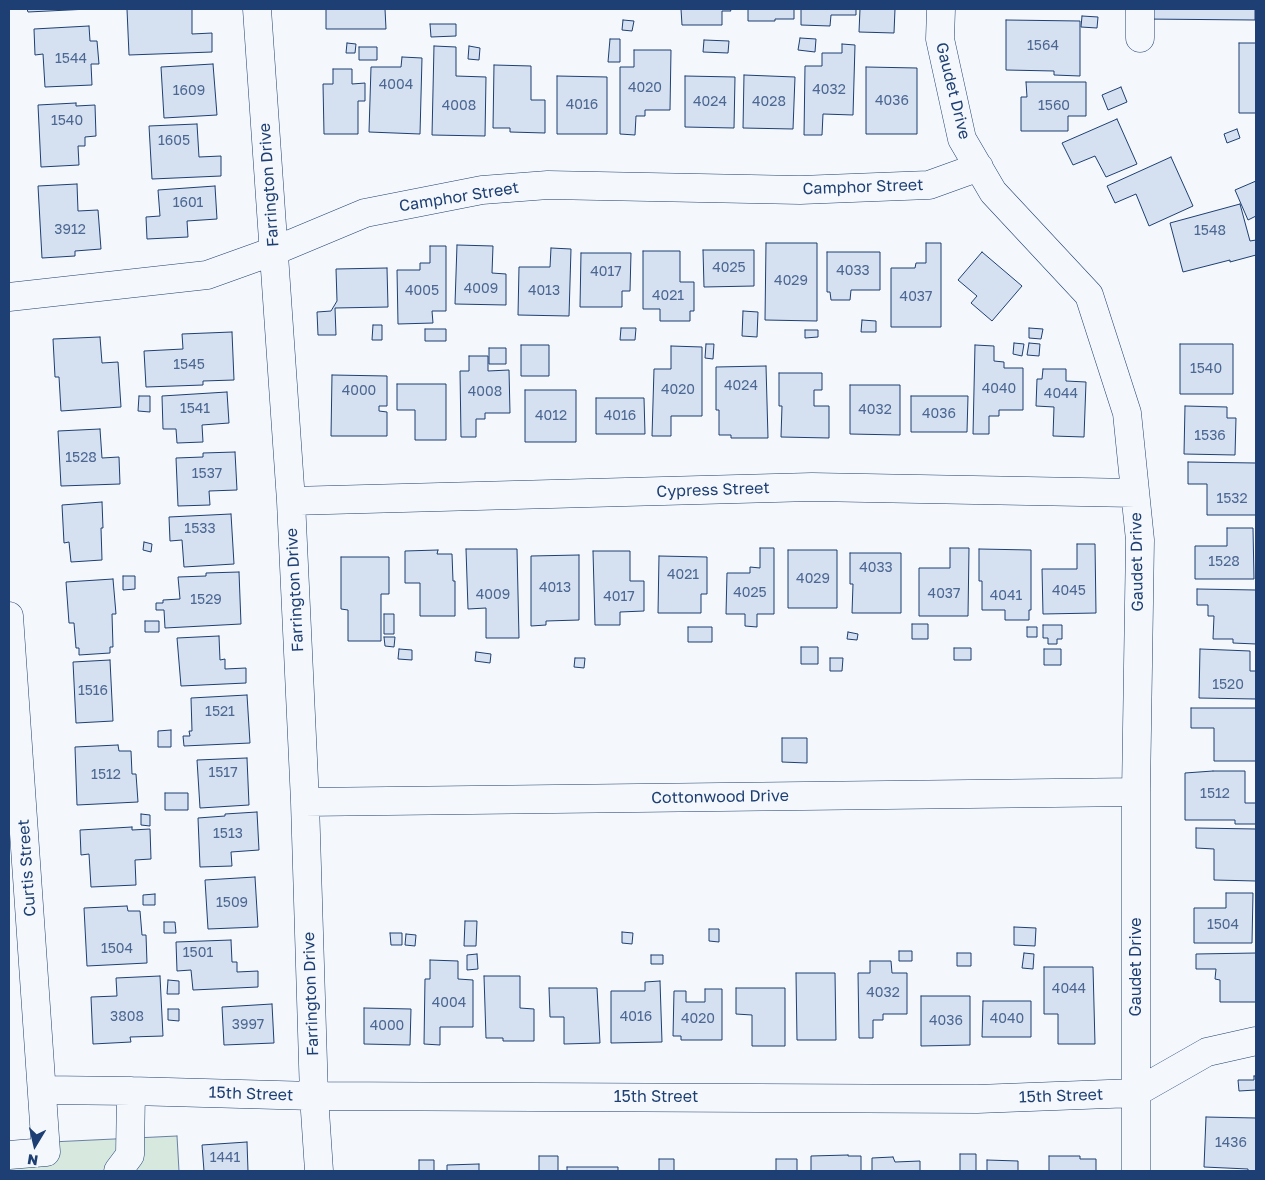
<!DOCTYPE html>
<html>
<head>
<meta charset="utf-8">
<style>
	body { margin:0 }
	#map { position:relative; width:1265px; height:1180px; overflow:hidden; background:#f4f7fb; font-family:"Golos Text",sans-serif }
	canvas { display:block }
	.frame { position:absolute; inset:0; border:10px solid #1d3f73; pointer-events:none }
	.north { position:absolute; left:10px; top:1120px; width:50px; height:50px; -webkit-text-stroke:4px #f4f7fb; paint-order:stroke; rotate:189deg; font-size:14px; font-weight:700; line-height:20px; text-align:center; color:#1d3f73 }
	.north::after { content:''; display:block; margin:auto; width:18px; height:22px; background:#1d3f73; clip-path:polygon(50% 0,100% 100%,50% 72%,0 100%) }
</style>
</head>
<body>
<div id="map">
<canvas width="1265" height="1180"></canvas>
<div class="frame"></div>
<div class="north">N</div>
</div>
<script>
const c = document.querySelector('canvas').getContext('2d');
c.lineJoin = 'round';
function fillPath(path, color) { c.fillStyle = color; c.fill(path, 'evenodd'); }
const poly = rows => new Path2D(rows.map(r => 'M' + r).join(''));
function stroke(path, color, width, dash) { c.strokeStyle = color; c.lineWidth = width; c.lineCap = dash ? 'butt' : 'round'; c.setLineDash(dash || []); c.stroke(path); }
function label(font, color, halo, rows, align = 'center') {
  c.font = font + ' "Golos Text",sans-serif'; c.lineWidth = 4; c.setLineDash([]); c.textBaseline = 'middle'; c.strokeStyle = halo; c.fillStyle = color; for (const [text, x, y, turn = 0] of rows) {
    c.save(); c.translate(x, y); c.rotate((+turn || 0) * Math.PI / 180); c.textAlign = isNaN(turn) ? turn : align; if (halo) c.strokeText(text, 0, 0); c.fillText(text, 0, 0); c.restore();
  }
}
const green = poly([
	[177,1136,179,1171,9,1171,9,1144,177,1136]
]);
const building = poly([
	[27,9,89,9,28,12,27,9],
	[127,9,192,9,192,34,212,33,212,52,129,55,127,9],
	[326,9,385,9,386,29,326,29,326,9],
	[681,9,730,9,731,11,722,11,722,25,682,25,681,9],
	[748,9,794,9,794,19,775,19,775,21,748,21,748,9],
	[801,9,856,9,856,15,831,15,830,26,801,25,801,9],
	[860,9,895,9,894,33,859,32,860,9],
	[1143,9,1255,9,1255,20,1143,19,1143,9],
	[1082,16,1098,17,1097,28,1081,27,1082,16],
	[623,20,634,21,632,31,622,30,623,20],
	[1006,20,1080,21,1080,76,1054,75,1054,71,1006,70,1006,20],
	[430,24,456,24,456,36,431,37,430,24],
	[89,26,90,41,97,41,99,64,91,64,92,85,45,87,43,54,35,55,34,29,89,26],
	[800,38,816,39,815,52,798,50,800,38],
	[610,39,620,39,620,62,608,62,610,39],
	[704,40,729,41,728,53,703,52,704,40],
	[347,43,356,44,355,53,346,53,347,43],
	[1239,43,1256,43,1256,113,1239,113,1239,43],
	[842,44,855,45,853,115,823,114,822,135,804,135,805,66,822,66,822,53,842,53,842,44],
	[434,46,456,47,456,76,486,77,485,136,432,135,434,46],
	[469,46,480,48,479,60,468,59,469,46],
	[359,47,377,47,377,60,359,60,359,47],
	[634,50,671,50,670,110,645,110,645,116,636,116,635,135,620,134,620,67,634,67,634,50],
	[402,57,422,58,420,134,369,132,371,67,401,67,402,57],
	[213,64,217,115,164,118,161,67,213,64],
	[494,65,531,66,531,100,545,100,545,133,510,132,510,128,493,128,494,65],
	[866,67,917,68,917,134,866,134,866,67],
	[333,69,352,69,352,84,365,83,365,101,358,101,358,134,324,134,323,84,333,84,333,69],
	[744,75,795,77,793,129,743,128,744,75],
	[557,76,607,77,607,134,557,134,557,76],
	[685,76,735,77,734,128,685,127,685,76],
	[1026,82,1086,82,1086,116,1068,116,1068,131,1021,131,1021,97,1027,97,1026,82],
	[1121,87,1127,102,1108,110,1102,95,1121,87],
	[76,103,76,106,95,105,96,136,85,137,85,146,78,146,79,165,41,167,38,105,76,103],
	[1117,119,1137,164,1106,177,1095,156,1073,165,1062,143,1117,119],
	[197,124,199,157,221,156,221,176,152,179,149,126,197,124],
	[1237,129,1240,138,1227,143,1224,134,1237,129],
	[1171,157,1193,206,1149,226,1136,194,1115,203,1107,186,1171,157],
	[1256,181,1256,216,1248,220,1235,190,1256,181],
	[77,184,78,211,98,210,101,249,75,251,75,256,42,258,38,186,77,184],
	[215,186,217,219,187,221,188,237,147,239,146,217,160,216,158,190,215,186],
	[1240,204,1250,241,1256,240,1256,255,1230,262,1230,260,1183,272,1170,223,1240,204],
	[766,243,817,243,817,321,765,320,766,243],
	[926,243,941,243,941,327,891,327,891,268,915,268,916,263,926,263,926,243],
	[457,245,493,246,492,273,506,274,506,305,455,304,457,245],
	[430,246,446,246,446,311,432,311,433,323,398,324,397,270,420,270,420,263,430,263,430,246],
	[551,248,571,249,569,316,518,315,519,267,550,267,551,248],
	[703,250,754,250,754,286,704,287,703,250],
	[643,251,680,251,680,282,694,282,694,311,690,311,690,321,660,321,660,309,643,309,643,251],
	[827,252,880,252,880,290,851,290,850,300,831,300,830,292,827,292,827,252],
	[982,252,1022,286,992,321,971,303,977,296,958,280,982,252],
	[581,253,631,253,630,291,622,291,622,307,580,307,581,253],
	[387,268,388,307,335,308,336,335,318,335,317,312,331,311,337,301,336,269,387,268],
	[743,311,758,312,757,337,742,336,743,311],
	[862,320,876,321,876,332,861,332,862,320],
	[373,325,382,325,382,340,372,340,373,325],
	[621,328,636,328,635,340,620,340,621,328],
	[1029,328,1043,329,1041,339,1029,338,1029,328],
	[425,329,446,329,446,341,425,341,425,329],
	[805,330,818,330,818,337,805,338,805,330],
	[232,332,234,380,203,381,203,385,146,387,144,351,183,349,182,334,232,332],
	[100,337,102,363,118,362,121,407,61,411,59,377,55,377,53,339,100,337],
	[1014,343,1024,344,1022,356,1013,354,1014,343],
	[1029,343,1040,344,1039,356,1027,355,1029,343],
	[706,344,714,344,713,359,705,358,706,344],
	[1180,344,1233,344,1233,394,1180,394,1180,344],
	[521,345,549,345,549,376,521,376,521,345],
	[975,345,994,346,994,361,1004,362,1004,368,1023,368,1023,410,999,410,999,416,989,416,989,434,973,434,975,345],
	[671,346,702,347,702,416,671,416,671,436,652,436,654,369,671,369,671,346],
	[489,348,506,348,506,364,489,364,489,348],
	[469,356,488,356,488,371,509,370,510,413,485,413,485,419,476,419,476,437,461,437,460,371,469,371,469,356],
	[766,366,768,438,731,438,731,435,719,435,719,410,716,410,716,367,766,366],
	[1043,369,1066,369,1066,381,1086,382,1084,437,1053,436,1054,407,1036,406,1037,379,1042,379,1043,369],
	[779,373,822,373,822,390,814,390,814,406,829,406,829,438,781,437,782,406,779,406,779,373],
	[332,375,387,376,387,406,379,406,379,411,387,412,387,436,331,436,332,375],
	[397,384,446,384,446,440,415,440,415,410,397,410,397,384],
	[850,385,900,385,900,435,850,434,850,385],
	[525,390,576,390,576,442,525,442,525,390],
	[227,392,229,423,202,425,203,442,177,443,176,429,163,429,162,396,227,392],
	[139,396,150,396,150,412,138,411,139,396],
	[911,396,968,396,967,432,911,432,911,396],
	[596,398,644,398,645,434,596,434,596,398],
	[1185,406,1227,407,1227,418,1236,418,1235,455,1184,454,1185,406],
	[100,429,102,458,119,457,120,484,61,486,58,431,100,429],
	[235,452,237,490,209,491,210,505,178,506,176,458,203,457,203,453,235,452],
	[1188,462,1256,463,1256,515,1207,515,1207,484,1188,484,1188,462],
	[102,502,103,528,101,528,102,560,71,562,69,542,64,543,62,505,102,502],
	[231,514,234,564,184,567,182,540,170,541,169,517,231,514],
	[1227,528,1253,528,1254,579,1195,579,1195,546,1227,546,1227,528],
	[144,542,152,544,151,552,143,550,144,542],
	[1077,544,1095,544,1096,613,1043,614,1042,569,1077,569,1077,544],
	[760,548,774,548,774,614,757,614,757,627,745,626,745,614,726,614,727,573,750,573,750,567,760,568,760,548],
	[950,548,969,548,968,616,919,616,919,568,950,568,950,548],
	[466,549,517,549,519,638,486,638,486,608,468,609,466,549],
	[979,549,1031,550,1031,610,1029,610,1029,620,1005,620,1005,610,982,610,982,581,979,581,979,549],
	[438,550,437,554,452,554,453,581,455,581,455,616,420,616,420,583,405,583,405,551,438,550],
	[788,550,837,550,837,608,788,608,788,550],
	[593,551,630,551,630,581,644,581,644,611,620,612,620,625,595,625,593,551],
	[850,553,901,553,901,613,852,613,853,584,850,584,850,553],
	[579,555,579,620,546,621,546,625,531,626,531,556,579,555],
	[659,556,707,557,707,594,701,594,701,613,658,613,659,556],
	[341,557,389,557,389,594,381,594,381,641,348,641,348,610,341,609,341,557],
	[239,572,241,624,165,628,164,610,156,610,156,603,163,603,163,600,180,599,178,577,206,576,206,573,239,572],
	[123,576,135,576,135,589,123,590,123,576],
	[113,579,116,614,112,614,113,647,110,647,110,653,79,655,79,648,76,648,74,623,69,623,66,582,113,579],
	[1197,589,1256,590,1256,644,1233,643,1233,639,1213,639,1214,616,1208,616,1208,605,1197,605,1197,589],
	[384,614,394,614,394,634,384,634,384,614],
	[145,621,159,621,159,632,145,632,145,621],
	[912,624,928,624,928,639,912,639,912,624],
	[1043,625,1062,625,1062,639,1057,639,1057,644,1048,644,1048,638,1043,638,1043,625],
	[688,627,712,627,712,642,688,642,688,627],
	[1027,627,1037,627,1037,637,1027,637,1027,627],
	[848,632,858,634,857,640,847,639,848,632],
	[219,636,220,660,225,659,225,669,246,668,246,683,181,686,177,638,219,636],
	[384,637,395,637,394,647,385,646,384,637],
	[801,647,818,647,818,664,801,664,801,647],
	[954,648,971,648,971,660,954,660,954,648],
	[399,649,412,650,412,660,398,659,399,649],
	[1044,649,1061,649,1061,665,1044,665,1044,649],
	[1200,649,1250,651,1250,671,1256,671,1256,699,1199,698,1200,649],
	[476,652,491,654,490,663,475,661,476,652],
	[575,658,585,658,584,668,574,667,575,658],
	[830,658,843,658,842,671,830,671,830,658],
	[110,660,113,721,76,723,73,662,110,660],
	[247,695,250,743,184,746,183,736,190,736,189,731,192,731,191,698,247,695],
	[1191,708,1256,708,1256,761,1214,761,1214,728,1191,728,1191,708],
	[171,730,171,747,158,747,158,731,171,730],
	[782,738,807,738,807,763,782,762,782,738],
	[118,745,119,751,131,751,132,774,136,774,138,802,77,805,75,747,118,745],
	[247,758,249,805,200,808,197,760,247,758],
	[1213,771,1245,771,1245,803,1256,803,1256,824,1235,824,1235,820,1185,820,1185,773,1213,771],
	[165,793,188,793,188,810,165,810,165,793],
	[257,812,259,850,231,852,232,866,200,867,198,818,225,816,225,814,257,812],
	[141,814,150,815,150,826,141,825,141,814],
	[132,827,132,830,150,829,151,859,135,860,136,885,91,887,89,854,81,855,80,830,132,827],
	[1196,828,1256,829,1256,881,1214,880,1214,849,1196,848,1196,828],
	[255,877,258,927,208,929,205,880,255,877],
	[1226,893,1253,893,1252,943,1194,943,1194,908,1226,908,1226,893],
	[155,894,155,905,143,905,143,895,155,894],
	[127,906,128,911,140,911,142,935,146,935,147,963,87,966,84,908,127,906],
	[465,921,477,921,476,946,464,946,465,921],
	[164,922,175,922,176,933,164,933,164,922],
	[1014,927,1036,928,1035,946,1014,945,1014,927],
	[709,929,719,929,719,942,709,941,709,929],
	[622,932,633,933,632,944,622,943,622,932],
	[390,933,402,933,402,945,391,945,390,933],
	[406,934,416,935,415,946,405,945,406,934],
	[231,940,232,962,237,962,237,972,258,971,258,987,193,990,191,970,177,971,176,942,231,940],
	[899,951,912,951,912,961,899,961,899,951],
	[957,953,971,953,971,966,957,966,957,953],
	[1024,953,1034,954,1033,969,1022,968,1024,953],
	[1256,953,1256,1002,1220,1002,1220,980,1215,979,1216,969,1196,969,1196,954,1256,953],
	[477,954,478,969,467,970,467,955,477,954],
	[651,955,663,955,663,964,651,964,651,955],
	[430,960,458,961,458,979,473,980,473,1027,440,1027,440,1045,424,1044,425,979,430,979,430,960],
	[870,961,891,961,892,973,907,973,907,1014,883,1014,883,1020,873,1020,873,1038,859,1038,858,973,870,973,870,961],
	[1044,967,1093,967,1095,1044,1058,1044,1058,1014,1044,1014,1044,967],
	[796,973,835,973,836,1040,797,1040,796,973],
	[160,976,163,1036,130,1037,131,1042,93,1044,91,997,117,996,116,978,160,976],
	[484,976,520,976,520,1008,534,1009,534,1041,503,1041,503,1038,486,1038,484,976],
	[168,980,179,981,179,994,167,994,168,980],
	[660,981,662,1042,611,1043,611,991,645,991,645,982,660,981],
	[549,988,597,988,600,1043,564,1044,564,1017,550,1017,549,988],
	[736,988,785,988,785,1046,752,1046,752,1015,736,1014,736,988],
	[705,989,722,989,722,1040,681,1040,681,1036,673,1036,674,991,686,991,686,1002,705,1002,705,989],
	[921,996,970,996,970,1045,921,1046,921,996],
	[983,1001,1031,1001,1031,1037,982,1037,983,1001],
	[272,1004,274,1043,224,1045,222,1007,272,1004],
	[364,1008,411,1009,410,1045,364,1044,364,1008],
	[168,1009,179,1009,179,1021,168,1020,168,1009],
	[1254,1076,1256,1076,1256,1090,1239,1091,1238,1080,1254,1080,1254,1076],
	[1206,1117,1256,1118,1256,1171,1248,1171,1248,1169,1204,1167,1206,1117],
	[247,1142,248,1171,204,1171,202,1145,247,1142],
	[960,1154,976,1154,976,1171,960,1171,960,1154],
	[848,1155,848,1156,861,1156,861,1171,811,1171,811,1156,848,1155],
	[539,1156,558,1156,558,1171,539,1171,539,1156],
	[1049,1156,1080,1156,1080,1159,1096,1159,1096,1171,1049,1171,1049,1156],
	[893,1157,895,1162,920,1161,920,1171,872,1171,872,1158,893,1157],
	[659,1159,674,1159,674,1171,659,1171,659,1159],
	[776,1159,797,1159,797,1171,776,1171,776,1159],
	[419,1160,434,1160,434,1171,419,1171,419,1160],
	[987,1160,1018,1161,1018,1171,987,1171,987,1160],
	[479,1164,479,1171,497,1171,447,1171,447,1165,479,1164],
	[567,1167,618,1167,618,1171,567,1171,567,1167]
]);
const minor = poly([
	[257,9,291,501,305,802,314,1096,319,1171],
	[941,9,940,39,962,139,993,192,1089,295,1127,413,1140,540,1136,792,1136,1171],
	[1140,38,1140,9],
	[9,297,207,275,274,251,365,213,482,190,548,185,800,190,929,185,979,167],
	[291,501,812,487,1135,493],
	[9,616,46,1152,9,1155],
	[305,802,1136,792],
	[43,1090,131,1091,314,1096,977,1099,1135,1093,1207,1052,1256,1041],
	[118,1171,130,1155,131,1091]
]);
const numberNames = [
	["1564",1043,46],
	["1544",71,59],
	["4004",396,85],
	["4020",645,88],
	["4032",829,90],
	["1609",189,91],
	["4036",892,101],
	["4024",710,102],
	["4028",769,102],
	["4016",582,105],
	["4008",459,106],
	["1560",1054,106],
	["1540",67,121],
	["1605",174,141],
	["1601",188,203],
	["3912",70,230],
	["1548",1210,231],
	["4025",729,268],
	["4033",853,271],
	["4017",606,272],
	["4029",791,281],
	["4009",481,289],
	["4005",422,291],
	["4013",544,291],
	["4021",668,296],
	["4037",916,297],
	["1545",189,365],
	["1540",1206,369],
	["4024",741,386],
	["4040",999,389],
	["4020",678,390],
	["4000",359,391],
	["4008",485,392],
	["4044",1061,394],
	["1541",195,409],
	["4032",875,410],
	["4036",939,414],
	["4012",551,416],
	["4016",620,416],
	["1536",1210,436],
	["1528",81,458],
	["1537",207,474],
	["1532",1232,499],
	["1533",200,529],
	["1528",1224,562],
	["4033",876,568],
	["4021",683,575],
	["4029",813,579],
	["4013",555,588],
	["4045",1069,591],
	["4025",750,593],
	["4037",944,594],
	["4009",493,595],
	["4041",1006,596],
	["4017",619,597],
	["1529",206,600],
	["1520",1228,685],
	["1516",93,691],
	["1521",220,712],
	["1517",223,773],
	["1512",106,775],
	["1512",1215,794],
	["1513",228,834],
	["1509",232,903],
	["1504",1223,925],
	["1504",117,949],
	["1501",198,953],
	["4044",1069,989],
	["4032",883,993],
	["4004",449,1003],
	["3808",127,1017],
	["4016",636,1017],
	["4020",698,1019],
	["4040",1007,1019],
	["4036",946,1021],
	["3997",248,1025],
	["4000",387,1026],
	["1436",1231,1143],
	["1441",225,1158]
];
const streetNames = [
	["Gaudet Drive",953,91,76],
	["Farrington Drive",269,185,-94],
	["Camphor Street",863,187,-2],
	["Camphor Street",459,197,-9],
	["Cypress Street",713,490,-2],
	["Gaudet Drive",1137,562,-91],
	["Farrington Drive",295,590,-93],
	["Cottonwood Drive",720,797,-1],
	["Curtis Street",27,868,-94],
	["Gaudet Drive",1136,967,-90],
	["Farrington Drive",311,994,-92],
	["15th Street",251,1094,2],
	["15th Street",1061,1096,-2],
	["15th Street",656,1097]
];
fillPath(green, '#d7e8df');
stroke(green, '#687fa3', 1);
fillPath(building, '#d5e0f0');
stroke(building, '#1d3f73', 1);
stroke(minor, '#1d3f73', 29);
stroke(minor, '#f4f7fb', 28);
label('14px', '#4b6792', null, numberNames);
label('16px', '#1d3f73', '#f4f7fb', streetNames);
</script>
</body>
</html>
